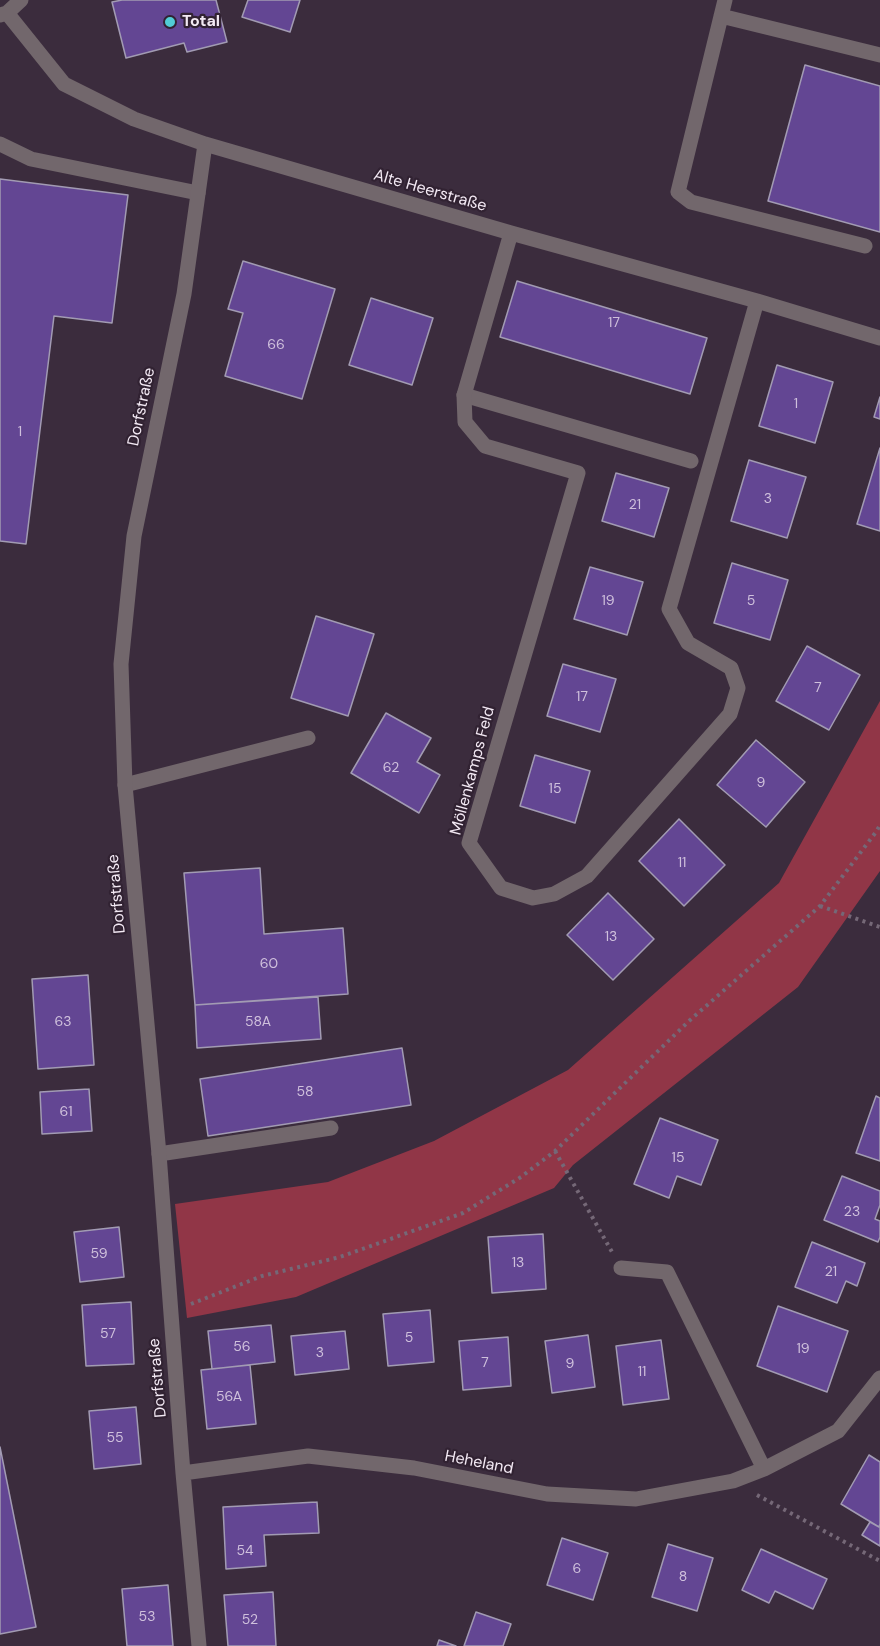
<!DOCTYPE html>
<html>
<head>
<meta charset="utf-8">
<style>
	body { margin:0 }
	canvas { display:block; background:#3b2c3d }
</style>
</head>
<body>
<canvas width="880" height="1646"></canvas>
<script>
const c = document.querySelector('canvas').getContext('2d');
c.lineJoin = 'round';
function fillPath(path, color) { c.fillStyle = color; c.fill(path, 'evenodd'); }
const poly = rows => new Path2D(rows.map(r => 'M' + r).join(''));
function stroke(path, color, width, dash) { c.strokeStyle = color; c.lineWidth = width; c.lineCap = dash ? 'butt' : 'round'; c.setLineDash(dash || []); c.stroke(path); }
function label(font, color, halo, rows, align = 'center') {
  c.font = font + ' "DM Sans",sans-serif'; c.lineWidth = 4.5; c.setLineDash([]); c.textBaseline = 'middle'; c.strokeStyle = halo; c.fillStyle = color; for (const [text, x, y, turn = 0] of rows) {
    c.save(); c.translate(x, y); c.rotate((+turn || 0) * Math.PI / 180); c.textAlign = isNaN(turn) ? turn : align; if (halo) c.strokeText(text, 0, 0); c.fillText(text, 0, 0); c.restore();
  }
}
const forest = poly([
	[880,701,880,871,798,987,573,1165,554,1188,296,1297,187,1318,175,1204,328,1182,434,1141,568,1070,779,883]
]);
const building = poly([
	[122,0,216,0,227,42,187,52,184,43,126,58,112,2,122,0],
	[248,0,300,0,290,32,242,17,248,0],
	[805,65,880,86,880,232,768,201,805,65],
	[0,179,128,195,112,323,54,316,26,544,0,541,0,179],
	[243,261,335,289,302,399,225,376,243,313,228,309,243,261],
	[517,281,707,338,690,394,500,337,517,281],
	[371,298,433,318,412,385,349,365,371,298],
	[777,365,833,382,815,443,759,426,777,365],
	[880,397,880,419,874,417,880,397],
	[880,448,880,531,857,524,880,448],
	[749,460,806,477,787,538,731,521,749,460],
	[616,473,669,488,654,537,602,521,616,473],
	[732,563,788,580,770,640,714,623,732,563],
	[590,567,643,582,627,635,574,619,590,567],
	[316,616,374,634,348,716,291,698,316,616],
	[807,646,860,675,829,730,776,701,807,646],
	[563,664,616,679,600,732,547,716,563,664],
	[386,713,431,738,417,762,440,775,419,813,351,773,386,713],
	[756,740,805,782,766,827,717,785,756,740],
	[535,755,590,771,575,823,520,806,535,755],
	[679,819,725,865,684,906,639,861,679,819],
	[260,868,264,934,343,928,348,994,195,1005,184,873,260,868],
	[608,893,654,939,613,980,567,935,608,893],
	[88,975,94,1065,38,1069,32,979,88,975],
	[318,997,321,1039,197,1048,195,1005,318,997],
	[402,1048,411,1105,208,1136,200,1079,402,1048],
	[89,1089,92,1131,42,1134,40,1092,89,1089],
	[876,1096,880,1098,880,1161,856,1153,876,1096],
	[660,1118,718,1140,701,1185,677,1176,669,1198,634,1184,660,1118],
	[842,1176,880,1191,880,1205,875,1219,880,1221,880,1237,878,1242,824,1220,842,1176],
	[119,1227,124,1277,80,1282,74,1232,119,1227],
	[543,1234,546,1289,492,1293,488,1237,543,1234],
	[812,1242,865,1263,857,1286,846,1281,837,1303,795,1287,812,1242],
	[131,1302,134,1364,86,1366,82,1305,131,1302],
	[778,1306,848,1331,827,1392,757,1366,778,1306],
	[430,1310,434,1362,388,1366,383,1314,430,1310],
	[271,1325,275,1362,212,1369,208,1331,271,1325],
	[345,1331,349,1369,295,1375,291,1336,345,1331],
	[588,1335,595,1387,552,1393,545,1341,588,1335],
	[508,1337,511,1386,463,1390,459,1341,508,1337],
	[661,1340,669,1399,623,1405,616,1346,661,1340],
	[250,1365,256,1424,207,1429,201,1370,250,1365],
	[136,1407,141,1464,94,1469,89,1411,136,1407],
	[0,1447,36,1627,0,1634,0,1447],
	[869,1455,880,1462,880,1524,879,1527,841,1504,869,1455],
	[317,1502,319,1533,264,1535,266,1566,226,1569,223,1507,317,1502],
	[870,1522,879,1527,880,1524,880,1546,862,1535,870,1522],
	[562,1538,608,1553,593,1600,547,1585,562,1538],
	[668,1544,713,1558,697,1611,652,1597,668,1544],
	[761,1549,827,1579,813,1609,775,1591,769,1603,742,1590,761,1549],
	[168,1585,173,1646,127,1646,122,1589,168,1585],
	[273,1592,276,1646,228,1646,224,1595,273,1592],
	[476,1612,511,1624,503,1646,464,1646,476,1612],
	[439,1640,456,1646,437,1646,439,1640]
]);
const path = poly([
	[820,906,880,927],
	[555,1151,612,1252],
	[191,1304,262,1276,340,1257,463,1213,521,1177,555,1151,689,1021,820,906,876,832,880,825],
	[757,1495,880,1561]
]);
const service = poly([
	[725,0,678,192,691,202,865,246],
	[721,16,880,55],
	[0,144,31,159,198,193],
	[464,395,691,461],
	[125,785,308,738],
	[159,1154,331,1128]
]);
const minor = poly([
	[7,13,64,84,134,119,205,144,511,233,757,301,880,338],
	[0,15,7,13,21,0],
	[511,233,464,395,465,422,485,446,578,473,469,843,501,888,533,898,554,894,587,876,730,714,738,688,731,668,688,643,669,609,757,301],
	[621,1268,667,1272,764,1469],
	[183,1473,308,1456,414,1468,547,1494,636,1499,733,1481,764,1469,838,1431,880,1378],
	[199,1646,183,1473,159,1154,125,785,121,664,134,536,184,294,205,144]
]);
const markers = [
	[170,22,6,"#51ccd5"]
];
const numberNames = [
	["17",614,323],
	["66",276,345],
	["1",796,404],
	["1",20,432],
	["3",768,499],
	["21",635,505],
	["19",608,601],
	["5",751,601],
	["7",818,688],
	["17",582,697],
	["62",391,768],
	["9",761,783],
	["15",555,789],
	["11",682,863],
	["13",611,937],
	["60",269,964],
	["63",63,1022],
	["58A",258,1022],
	["58",305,1092],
	["61",66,1112],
	["15",678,1158],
	["23",852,1212],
	["59",99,1254],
	["13",518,1263],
	["21",831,1272],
	["57",108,1334],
	["5",409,1338],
	["56",242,1347],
	["19",803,1349],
	["3",320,1353],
	["7",485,1363],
	["9",570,1364],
	["11",642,1372],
	["56A",229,1397],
	["55",115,1438],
	["54",245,1551],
	["6",577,1569],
	["8",683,1577],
	["53",147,1617],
	["52",250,1620]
];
const poiNames = [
	["Total",182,22]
];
const streetNames = [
	["Alte Heerstraße",430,191,16],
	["Dorfstraße",142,407,-78],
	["Möllenkamps Feld",473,771,-75],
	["Dorfstraße",117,894,-95],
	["Dorfstraße",158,1378,-95],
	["Heheland",479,1463,11]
];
fillPath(forest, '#913647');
fillPath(building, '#634693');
stroke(building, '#a29bb3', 1.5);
stroke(path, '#756877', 4, [3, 4.5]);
stroke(service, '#72676c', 15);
stroke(minor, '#72676c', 15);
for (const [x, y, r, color] of markers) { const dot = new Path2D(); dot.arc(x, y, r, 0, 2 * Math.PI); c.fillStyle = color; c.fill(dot); stroke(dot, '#312232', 2); }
label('14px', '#cfc0dc', null, numberNames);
label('bold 16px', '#f3e9f4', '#312232', poiNames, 'left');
label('16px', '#f3e9f4', '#312232', streetNames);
</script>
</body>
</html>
